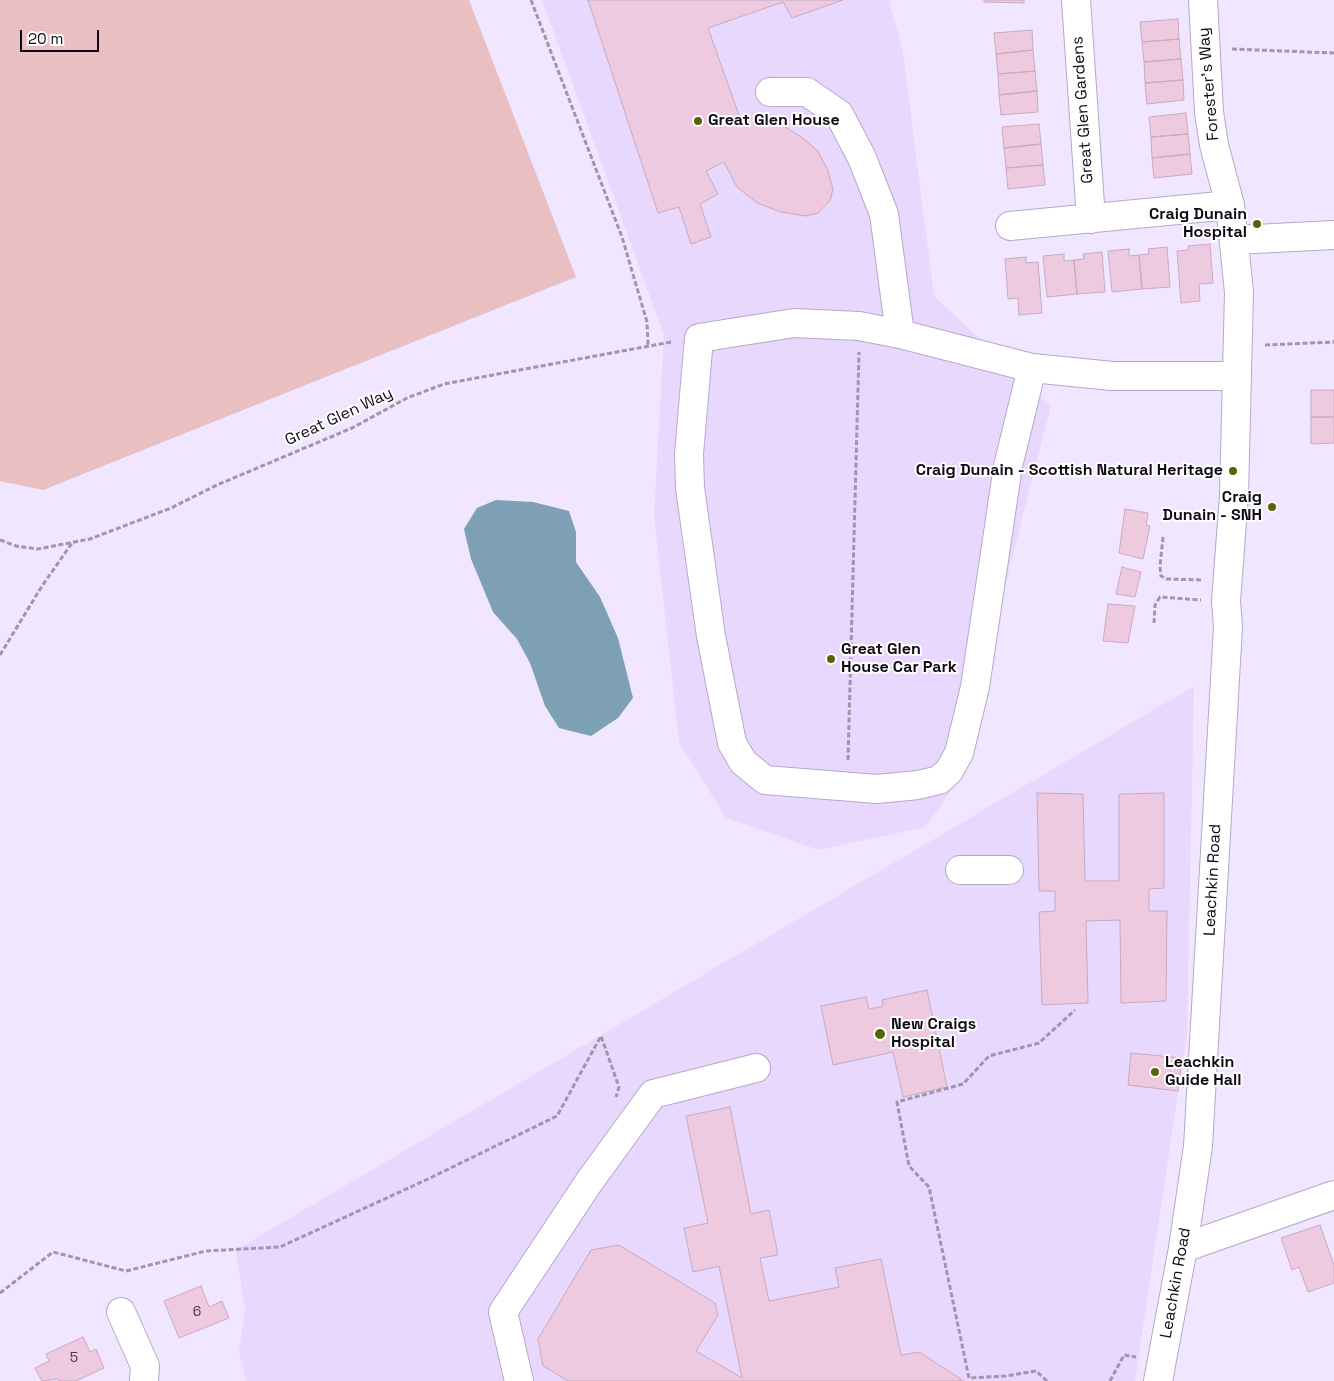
<!DOCTYPE html>
<html>
<head>
<meta charset="utf-8">
<style>
	body { margin:0 }
	#map { position:relative; width:1334px; height:1381px; overflow:hidden; background:#f0e6ff; font-family:"Space Grotesk",sans-serif }
	canvas { display:block }
	.scale { position:absolute; left:20px; top:30px; width:79px; height:22px; box-sizing:border-box; border:2px solid #0e0913; border-top:0; padding-left:6px; font-size:15px; line-height:18px; white-space:nowrap; color:#0e0913; -webkit-text-stroke:4px #fff; paint-order:stroke }
</style>
</head>
<body>
<div id="map">
<canvas width="1334" height="1381"></canvas>
<div class="scale">20 m</div>
</div>
<script>
const c = document.querySelector('canvas').getContext('2d');
c.lineJoin = 'round';
function fillPath(path, color) { c.fillStyle = color; c.fill(path, 'evenodd'); }
const poly = rows => new Path2D(rows.map(r => 'M' + r).join(''));
function stroke(path, color, width, dash) { c.strokeStyle = color; c.lineWidth = width; c.lineCap = dash ? 'butt' : 'round'; c.setLineDash(dash || []); c.stroke(path); }
function label(font, color, halo, rows, align = 'center') {
  c.font = font + ' "Space Grotesk",sans-serif'; c.lineWidth = 4; c.setLineDash([]); c.textBaseline = 'middle'; c.strokeStyle = halo; c.fillStyle = color; for (const [text, x, y, turn = 0] of rows) {
    c.save(); c.translate(x, y); c.rotate((+turn || 0) * Math.PI / 180); c.textAlign = isNaN(turn) ? turn : align; if (halo) c.strokeText(text, 0, 0); c.fillText(text, 0, 0); c.restore();
  }
}
const built = poly([
	[542,0,889,0,903,52,934,296,1051,406,953,788,925,827,819,850,726,818,679,742,654,515,664,335],
	[1194,686,1187,1033,1135,1381,246,1381,239,1351,245,1311,236,1250]
]);
const green = poly([
	[0,0,469,0,576,277,43,490,0,481]
]);
const water = poly([
	[496,500,533,502,569,511,576,532,576,562,600,597,618,638,633,698,618,718,591,736,559,728,545,706,530,663,517,639,493,612,471,559,464,529,477,508]
]);
const building = poly([
	[588,0,843,0,792,18,783,2,708,28,740,118,757,118,780,124,800,136,818,151,828,171,833,189,830,201,818,213,806,216,781,212,757,203,737,187,724,162,706,171,718,194,700,204,711,237,691,244,679,207,658,213,588,0],
	[984,0,1024,0,1024,3,984,2,984,0],
	[1178,19,1179,39,1142,42,1140,22,1178,19],
	[1032,30,1033,50,996,54,994,33,1032,30],
	[1179,39,1181,59,1144,62,1142,42,1179,39],
	[1033,50,1035,71,998,74,996,54,1033,50],
	[1181,59,1183,80,1145,83,1144,62,1181,59],
	[1035,71,1037,91,999,95,998,74,1035,71],
	[1183,80,1184,100,1147,104,1145,83,1183,80],
	[1037,91,1038,112,1001,115,999,95,1037,91],
	[1186,113,1188,134,1151,137,1149,117,1186,113],
	[1039,124,1041,144,1004,148,1002,127,1039,124],
	[1188,134,1190,154,1152,158,1151,137,1188,134],
	[1041,144,1043,165,1006,168,1004,148,1041,144],
	[1190,154,1192,174,1154,178,1152,158,1190,154],
	[1043,165,1045,185,1008,189,1006,168,1043,165],
	[1210,244,1213,283,1199,284,1200,301,1181,303,1177,251,1188,250,1188,246,1210,244],
	[1167,247,1170,287,1142,289,1139,255,1149,254,1148,249,1167,247],
	[1129,249,1129,256,1139,255,1142,289,1112,292,1108,251,1129,249],
	[1102,252,1105,292,1077,294,1074,260,1084,259,1083,254,1102,252],
	[1064,254,1064,261,1074,260,1077,294,1047,297,1043,256,1064,254],
	[1026,257,1026,263,1038,262,1042,313,1019,315,1018,298,1008,299,1005,259,1026,257],
	[1311,390,1334,390,1334,417,1311,417,1311,390],
	[1311,417,1334,417,1334,443,1311,444,1311,417],
	[1125,509,1148,513,1146,525,1150,526,1143,559,1119,553,1125,509],
	[1122,567,1141,572,1135,597,1116,594,1122,567],
	[1108,604,1135,606,1128,643,1103,641,1108,604],
	[1037,793,1083,794,1085,881,1119,881,1119,794,1164,793,1164,888,1149,889,1149,911,1167,911,1166,1001,1121,1003,1120,920,1086,921,1088,1003,1042,1005,1039,912,1055,911,1055,891,1039,891,1037,793],
	[927,990,947,1087,903,1097,893,1052,833,1065,821,1006,866,997,869,1009,883,1006,882,1000,927,990],
	[1131,1053,1182,1058,1178,1091,1128,1085,1131,1053],
	[730,1107,751,1214,769,1210,778,1255,760,1258,769,1301,839,1287,835,1268,881,1259,901,1355,919,1352,964,1381,568,1381,543,1366,538,1339,591,1250,619,1245,715,1303,718,1315,696,1351,742,1378,719,1266,693,1272,684,1228,708,1223,686,1116,730,1107],
	[1320,1225,1334,1265,1334,1283,1308,1292,1299,1267,1292,1270,1281,1238,1320,1225],
	[201,1286,209,1307,222,1301,229,1318,179,1338,164,1301,201,1286],
	[83,1337,90,1352,96,1349,104,1368,76,1381,59,1381,58,1379,42,1381,35,1368,49,1361,46,1354,83,1337]
]);
const path = poly([
	[531,0,622,237,647,322,648,345],
	[1232,49,1334,53],
	[1265,345,1334,342],
	[1163,537,1160,566,1161,576,1167,579,1202,580],
	[0,540,16,546,38,549,90,539,171,508,217,485,352,428,407,398,444,384,671,342],
	[1154,623,1155,605,1160,597,1201,600],
	[0,655,42,586,72,543],
	[848,760,859,352],
	[0,1293,53,1252,126,1271,206,1251,280,1247,428,1179,557,1116,601,1036,619,1087,616,1097],
	[1047,1381,1036,1371,1006,1376,969,1378,929,1187,909,1166,897,1102,963,1084,989,1056,1039,1043,1075,1010],
	[1110,1381,1124,1355,1136,1357]
]);
const minor = poly([
	[1076,0,1091,219],
	[770,92,807,92,839,114,862,158,884,214,900,334],
	[1010,226,1230,205],
	[1235,240,1334,235],
	[1032,368,1008,466,975,687,959,753,949,771,939,780,918,785,877,789,765,780,743,762,732,743,711,636,690,488,689,454,699,338,794,323,859,326,900,334,1032,368,1112,376,1237,376],
	[960,870,1009,870],
	[1183,1248,1334,1195],
	[121,1312,145,1366,144,1381],
	[519,1381,503,1312,589,1182,653,1094,756,1068],
	[1158,1381,1183,1248,1198,1146,1228,627,1226,601,1234,496,1239,292,1230,205,1214,145,1209,112,1203,0]
]);
const markers = [
	[698,121,5,"#576408"],
	[1257,224,5,"#576408"],
	[1233,471,5,"#576408"],
	[1272,507,5,"#576408"],
	[831,659,5,"#576408"],
	[880,1034,6,"#576408"],
	[1155,1072,5,"#576408"]
];
const numberNames = [
	["6",197,1312],
	["5",74,1358]
];
const streetNames = [
	["Forester's Way",1209,84,-95],
	["Great Glen Gardens",1083,110,-94],
	["Great Glen Way",339,417,-25],
	["Leachkin Road",1213,880,-87],
	["Leachkin Road",1176,1283,-80]
];
const poiNames = [
	["Great Glen House",708,121],
	["Craig Dunain",1247,215,"right"],
	["Hospital",1247,233,"right"],
	["Craig Dunain - Scottish Natural Heritage",1223,471,"right"],
	["Craig",1262,498,"right"],
	["Dunain - SNH",1262,516,"right"],
	["Great Glen",841,650],
	["House Car Park",841,668],
	["New Craigs",891,1025],
	["Hospital",891,1043],
	["Leachkin",1165,1063],
	["Guide Hall",1165,1081]
];
fillPath(built, '#e8d8fe');
fillPath(green, '#e9bfc2');
fillPath(water, '#7ea0b5');
fillPath(building, '#edcae0');
stroke(building, '#c9aabe', 1);
stroke(minor, '#b6a9c7', 30);
stroke(path, '#9e96aa', 3, [5, 2.5]);
stroke(minor, '#fff', 28);
for (const [x, y, r, color] of markers) { const dot = new Path2D(); dot.arc(x, y, r, 0, 2 * Math.PI); c.fillStyle = color; c.fill(dot); stroke(dot, '#fff', 2); }
label('14px', '#463946', null, numberNames);
label('16px', '#0e0913', '#fff', streetNames);
label('bold 16px', '#0e0913', '#fff', poiNames, 'left');
</script>
</body>
</html>
